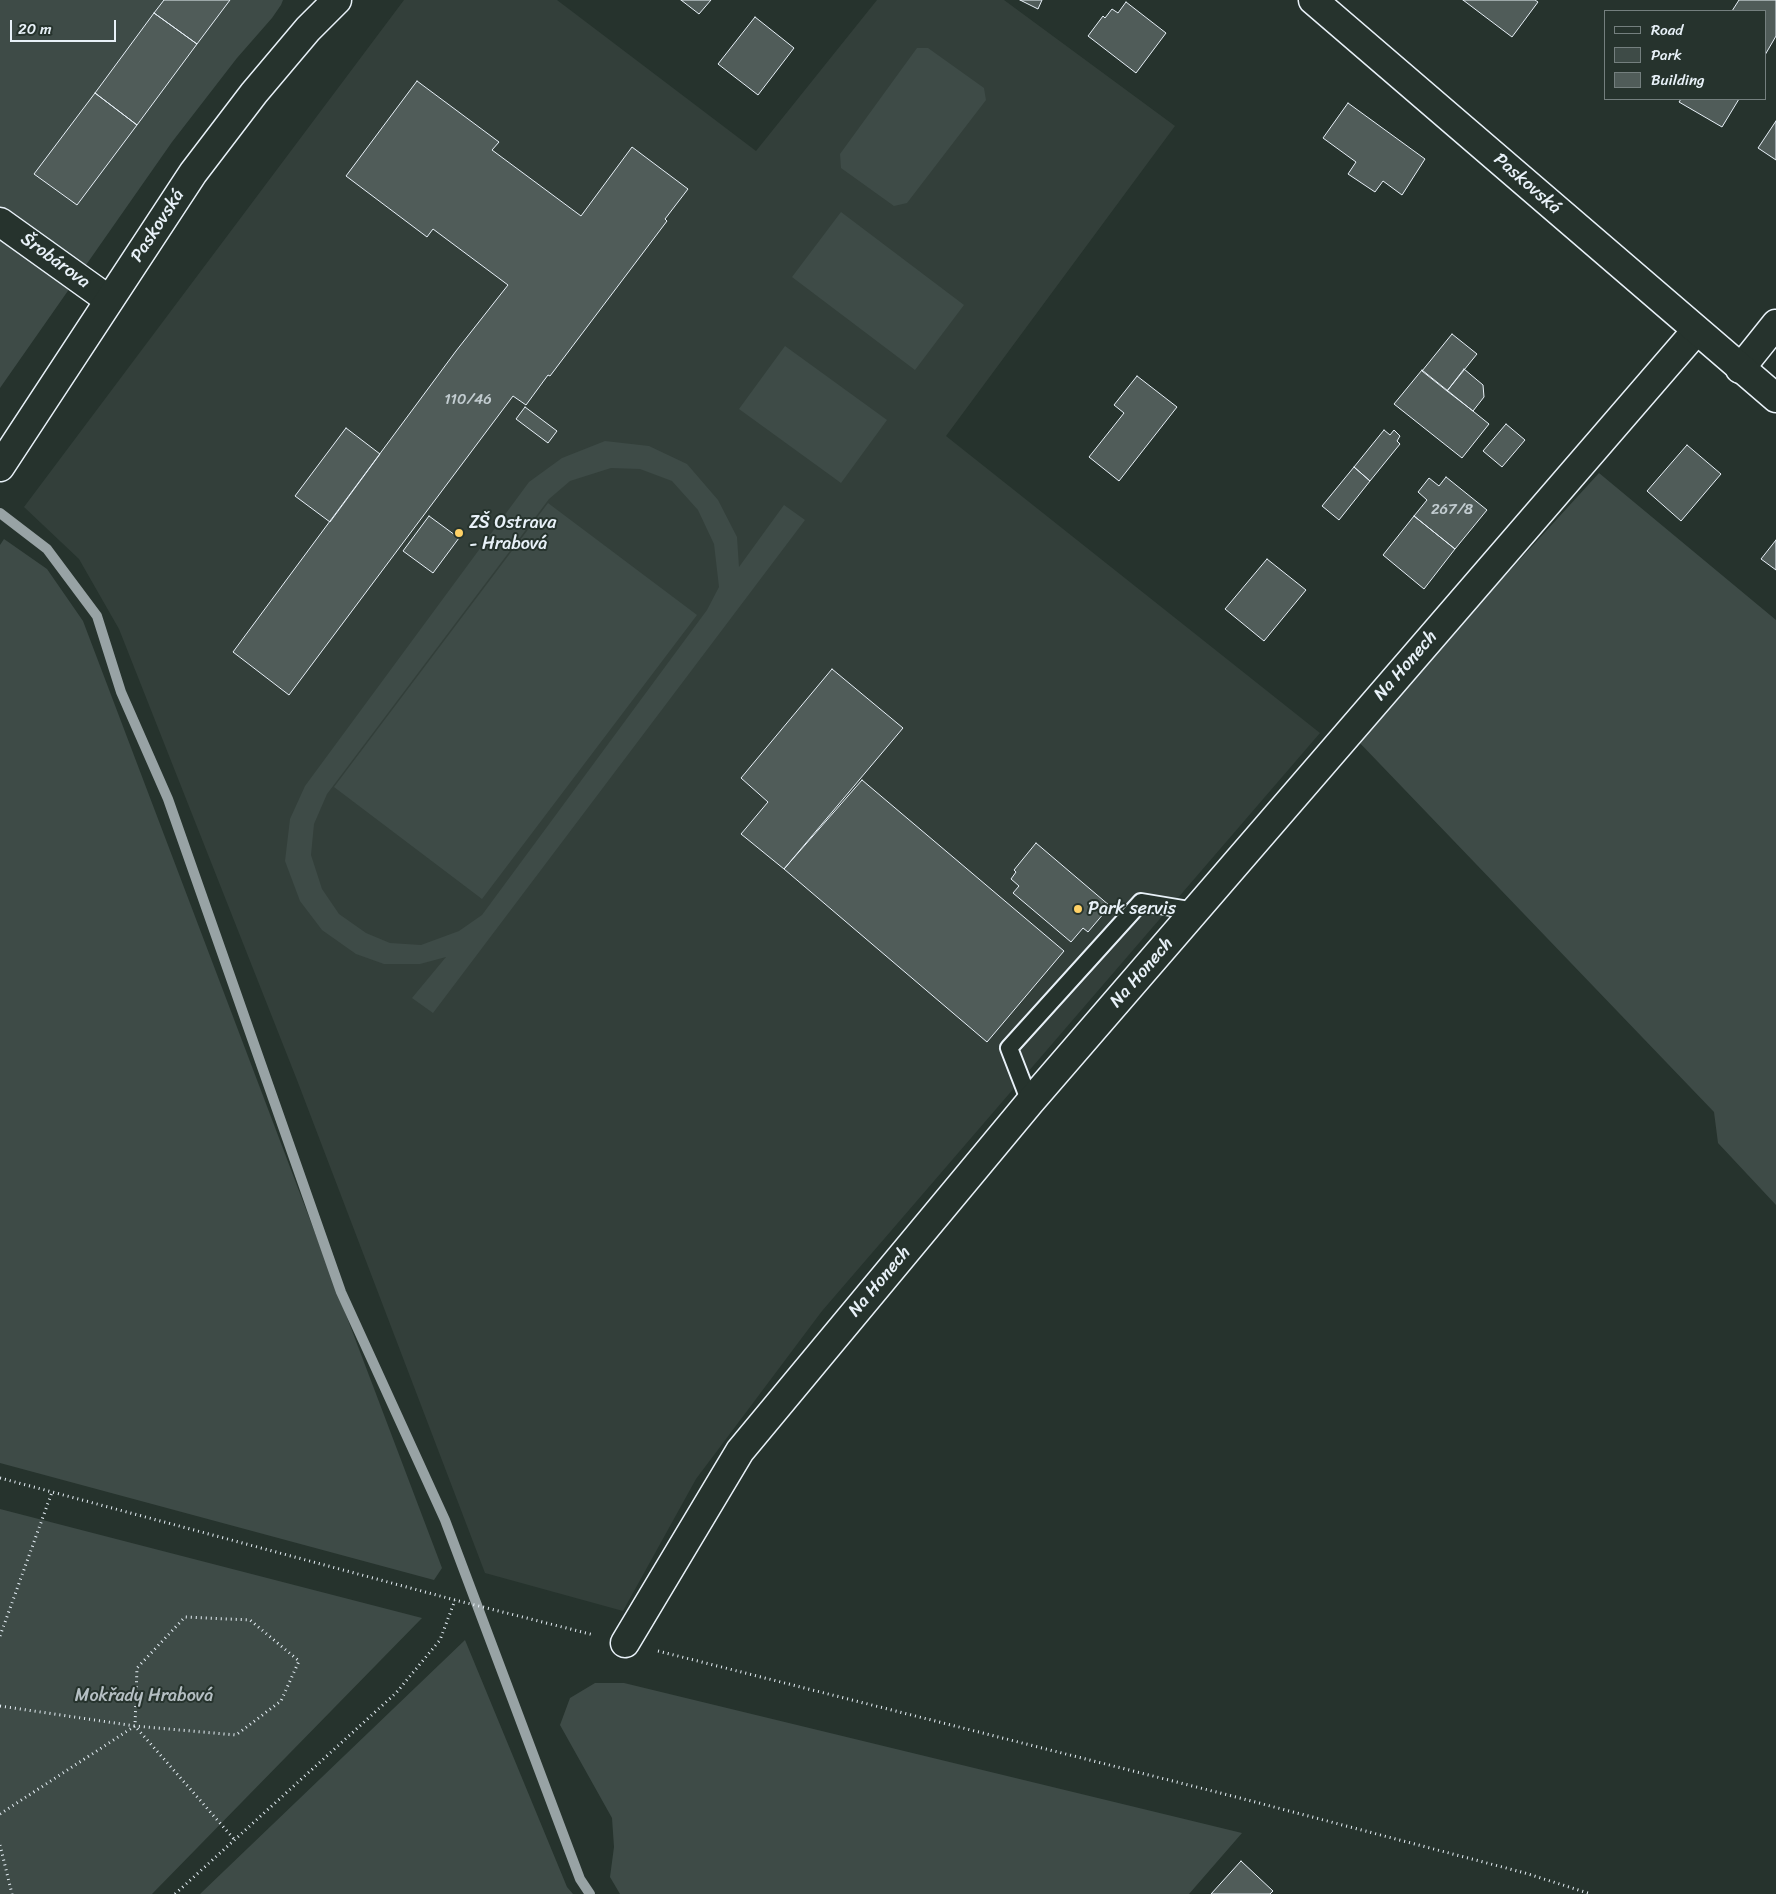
<!DOCTYPE html>
<html>
<head>
<meta charset="utf-8">
<style>
	body { margin:0 }
	#map { position:relative; width:1776px; height:1894px; overflow:hidden; background:#26332d; font-family:Sriracha,sans-serif }
	canvas { display:block }
	.legend { position:absolute; left:1604px; top:10px; width:162px; height:90px; box-sizing:border-box; background:#26332d; border:1px solid #747f7e; margin:0; padding:6px 9px; list-style:none; font-size:15px; color:#e8f1f8 }
	.legend li { display:flex; align-items:center; gap:10px; height:25px }
	.legend b { width:25px; border:1px solid #747f7e }
	.scale { position:absolute; left:10px; top:20px; width:106px; height:22px; box-sizing:border-box; border:2px solid #e8f1f8; border-top:0; padding-left:6px; font-size:15px; line-height:18px; white-space:nowrap; color:#e8f1f8; -webkit-text-stroke:4px #26332d; paint-order:stroke }
</style>
</head>
<body>
<div id="map">
<canvas width="1776" height="1894"></canvas>
<ul class="legend">
<li><b style="height:6px;background:#26332d"></b>Road</li>
<li><b style="height:14px;background:#3e4b47"></b>Park</li>
<li><b style="height:14px;background:#505c59"></b>Building</li>
</ul>
<div class="scale">20 m</div>
</div>
<script>
const c = document.querySelector('canvas').getContext('2d');
c.lineJoin = 'round';
function fillPath(path, color) { c.fillStyle = color; c.fill(path, 'evenodd'); }
const poly = rows => new Path2D(rows.map(r => 'M' + r).join(''));
function stroke(path, color, width, dash) { c.strokeStyle = color; c.lineWidth = width; c.lineCap = dash ? 'butt' : 'round'; c.setLineDash(dash || []); c.stroke(path); }
function label(font, color, halo, rows, align = 'center') {
  c.font = font + ' Sriracha,sans-serif'; c.lineWidth = 4; c.setLineDash([]); c.textBaseline = 'middle'; c.strokeStyle = halo; c.fillStyle = color; for (const [text, x, y, turn = 0] of rows) {
    c.save(); c.translate(x, y); c.rotate((+turn || 0) * Math.PI / 180); c.textAlign = isNaN(turn) ? turn : align; if (halo) c.strokeText(text, 0, 0); c.fillText(text, 0, 0); c.restore();
  }
}
const built = poly([
	[404,0,557,0,756,151,877,0,1004,0,1175,126,946,436,1320,733,822,1311,696,1479,623,1611,485,1573,297,1080,119,629,79,559,24,507]
]);
const green = poly([
	[0,0,283,0,281,5,272,18,237,58,172,142,0,388],
	[917,48,928,48,984,88,986,100,907,203,894,206,841,168,840,154],
	[841,212,964,305,915,370,792,277],
	[785,346,887,420,841,483,739,409],
	[605,441,649,446,687,464,718,500,737,537,739,567,784,505,805,520,433,1013,412,998,446,957,420,964,384,964,356,954,322,930,300,901,285,861,290,819,305,786,529,482,562,458],
	[611,468,640,469,672,481,698,510,714,544,719,587,707,610,482,915,459,931,421,945,390,943,366,933,339,914,322,889,311,855,314,824,327,794,549,499,570,481],
	[1599,473,1776,620,1776,1205,1718,1143,1714,1112,1356,739],
	[548,503,697,615,482,899,334,787],
	[4,539,47,569,83,621,442,1568,434,1580,0,1463,0,545],
	[0,1509,422,1618,152,1894,0,1894],
	[465,1640,567,1887,573,1894,200,1894],
	[595,1683,624,1683,1242,1833,1189,1894,620,1894,610,1877,614,1847,612,1818,560,1725,570,1698]
]);
const stream = poly([
	[0,513,47,549,97,616,121,692,168,799,341,1292,445,1520,580,1879,590,1894]
]);
const building = poly([
	[164,0,230,0,197,44,154,13,164,0],
	[681,0,711,0,699,14,681,0],
	[1020,0,1042,0,1038,9,1020,0],
	[1463,0,1535,0,1538,2,1512,37,1463,0],
	[1739,0,1776,0,1776,36,1765,55,1765,11,1732,11,1739,0],
	[1126,2,1166,33,1136,73,1088,36,1103,16,1105,18,1112,9,1118,13,1126,2],
	[154,13,197,44,137,125,95,93,154,13],
	[755,17,794,48,758,95,718,64,755,17],
	[417,81,499,142,492,150,581,216,632,147,688,189,665,219,667,221,550,376,548,375,526,405,513,396,289,695,233,652,456,351,508,285,433,229,427,237,346,176,417,81],
	[95,93,137,125,77,205,34,174,95,93],
	[1681,99,1739,99,1722,127,1679,102,1681,99],
	[1348,103,1425,159,1402,195,1383,181,1375,192,1348,174,1356,162,1323,138,1348,103],
	[1776,121,1776,160,1758,148,1776,121],
	[1452,334,1477,354,1447,391,1422,371,1452,334],
	[1464,369,1483,385,1484,397,1473,411,1447,391,1464,369],
	[1422,370,1489,424,1462,458,1394,404,1422,370],
	[1137,376,1177,407,1119,481,1089,457,1124,413,1114,405,1137,376],
	[525,407,557,431,548,443,516,419,525,407],
	[1506,424,1525,440,1502,467,1483,451,1506,424],
	[346,428,380,454,330,522,295,496,346,428],
	[1384,430,1390,435,1394,430,1400,436,1397,441,1400,444,1370,481,1354,467,1384,430],
	[1687,445,1721,474,1681,521,1647,491,1687,445],
	[1354,467,1370,481,1339,520,1322,506,1354,467],
	[1446,477,1487,510,1455,549,1414,516,1427,500,1418,492,1429,478,1439,486,1446,477],
	[429,516,459,538,433,573,403,551,429,516],
	[1414,516,1455,549,1424,589,1383,555,1414,516],
	[1776,540,1776,570,1761,559,1776,540],
	[1267,559,1306,590,1264,641,1225,609,1267,559],
	[832,669,903,728,784,869,741,834,768,802,741,778,832,669],
	[862,780,1064,951,987,1042,784,869,862,780],
	[1036,843,1110,906,1088,932,1083,928,1071,942,1013,893,1019,886,1011,879,1016,872,1014,870,1036,843],
	[1241,1861,1273,1891,1270,1894,1211,1894,1241,1861]
]);
const path = poly([
	[0,1478,455,1600,594,1635],
	[0,1636,52,1492],
	[658,1651,1236,1797,1525,1873,1591,1894],
	[0,1706,135,1726,234,1839],
	[0,1814,135,1726,236,1735,281,1701,299,1661,250,1620,185,1617,137,1668,135,1726],
	[0,1845,12,1894],
	[175,1894,396,1693,440,1640,455,1600]
]);
const lane = poly([
	[1030,1102,1009,1048,1141,902,1195,911]
]);
const street = poly([
	[0,222,109,300],
	[1740,369,1776,324],
	[625,1643,740,1451,1030,1102,1696,331]
]);
const secondary = poly([
	[1313,0,1776,398],
	[0,467,193,173,254,93,308,29,337,0]
]);
const markers = [
	[459,533,5,"#ffd166"],
	[1078,909,5,"#ffd166"]
];
const numberNames = [
	["110/46",468,400],
	["267/8",1452,510]
];
const streetNames = [
	["Paskovská",1527,184,41],
	["Paskovská",158,226,-57],
	["Šrobárova",55,261,36],
	["Na Honech",1406,666,-49],
	["Na Honech",1142,973,-49],
	["Na Honech",880,1282,-50]
];
const poiNames = [
	["ZŠ Ostrava",469,523],
	["- Hrabová",469,544],
	["Park servis",1088,909]
];
const parkNames = [
	["Mokřady Hrabová",144,1696]
];
fillPath(built, '#333f3a');
fillPath(green, '#3e4b47');
stroke(stream, '#98a3a5', 10);
fillPath(building, '#505c59');
stroke(building, '#e8f1f8', 1);
stroke(lane, '#e8f1f8', 20);
stroke(street, '#e8f1f8', 31);
stroke(secondary, '#e8f1f8', 31);
stroke(path, '#e8f1f8', 3, [1, 4]);
stroke(lane, '#26332d', 16);
stroke(street, '#26332d', 28);
stroke(secondary, '#26332d', 28);
for (const [x, y, r, color] of markers) { const dot = new Path2D(); dot.arc(x, y, r, 0, 2 * Math.PI); c.fillStyle = color; c.fill(dot); stroke(dot, '#26332d', 2); }
label('15px', '#c2ccd0', null, numberNames);
label('18px', '#e8f1f8', '#26332d', streetNames);
label('18px', '#e8f1f8', '#26332d', poiNames, 'left');
label('18px', '#b5bfc3', '#26332d', parkNames);
</script>
</body>
</html>
